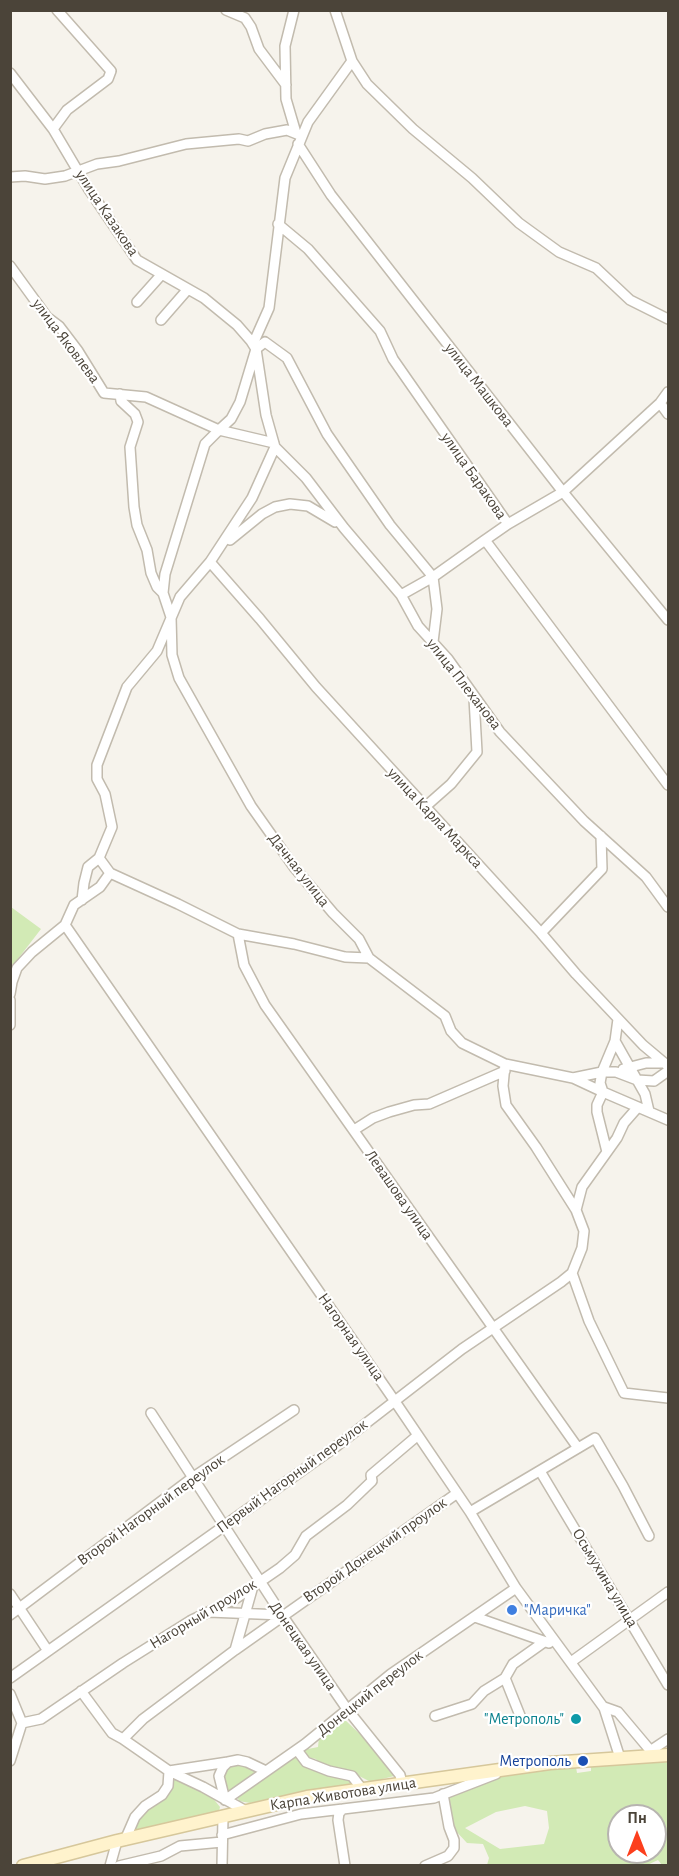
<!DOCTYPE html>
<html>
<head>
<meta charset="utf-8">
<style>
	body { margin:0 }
	#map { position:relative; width:679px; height:1876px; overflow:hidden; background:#f6f3ec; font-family:"Alegreya Sans",sans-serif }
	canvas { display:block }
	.frame { position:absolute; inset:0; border:12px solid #4b4439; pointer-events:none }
	.north { position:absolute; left:607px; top:1804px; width:60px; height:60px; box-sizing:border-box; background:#fff; border:2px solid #b7b4b0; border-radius:50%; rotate:0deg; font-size:16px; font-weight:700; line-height:24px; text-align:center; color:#4b4439 }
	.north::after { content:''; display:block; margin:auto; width:21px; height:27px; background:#fc3f1d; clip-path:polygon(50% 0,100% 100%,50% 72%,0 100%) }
</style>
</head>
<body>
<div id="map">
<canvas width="679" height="1876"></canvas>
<div class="frame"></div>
<div class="north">Пн</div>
</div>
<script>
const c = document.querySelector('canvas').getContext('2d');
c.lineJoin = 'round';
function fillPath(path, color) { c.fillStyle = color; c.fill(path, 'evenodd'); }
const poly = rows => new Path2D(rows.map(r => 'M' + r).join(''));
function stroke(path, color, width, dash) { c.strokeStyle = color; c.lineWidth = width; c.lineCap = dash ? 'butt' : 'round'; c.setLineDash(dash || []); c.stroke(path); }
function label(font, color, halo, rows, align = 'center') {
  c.font = font + ' "Alegreya Sans",sans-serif'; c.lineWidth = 4.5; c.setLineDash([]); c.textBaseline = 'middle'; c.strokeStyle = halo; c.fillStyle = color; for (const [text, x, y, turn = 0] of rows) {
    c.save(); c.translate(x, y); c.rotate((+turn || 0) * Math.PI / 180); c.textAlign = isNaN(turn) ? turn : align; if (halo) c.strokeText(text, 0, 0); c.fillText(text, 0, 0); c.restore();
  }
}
const green = poly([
	[11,907,41,929,14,964,11,964],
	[340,1719,344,1719,363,1737,366,1737,391,1768,394,1776,371,1782,357,1775,319,1765,316,1759,307,1757,302,1753,303,1750,318,1747,319,1737],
	[296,1753,352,1780,352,1785,250,1803,239,1801,236,1794],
	[668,1760,668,1865,662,1865,658,1860,645,1866,487,1865,489,1858,483,1844,467,1843,454,1829,448,1798,453,1794,504,1774,576,1767,577,1773,591,1771,591,1766],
	[525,1806,547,1811,549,1828,544,1844,500,1849,465,1828,496,1812],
	[619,1816,655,1816,655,1852,619,1852],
	[242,1763,260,1771,226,1794,222,1782,226,1767],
	[172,1777,212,1797,220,1807,219,1811,131,1833,134,1824]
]);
const street = poly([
	[226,10,245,18,251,27,259,49,286,85],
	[294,10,285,46,286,99,296,133],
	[335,10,352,61,367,84,413,129,472,178,519,223,559,252,596,268,630,300,668,319],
	[10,73,53,129,88,188,137,260,204,298,237,325,251,341,256,349,266,415,275,447,252,498,210,562,180,597,157,651,127,687,97,765,97,779,105,794,112,827,99,858,88,867,84,883,82,900],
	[53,129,67,110,108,79,111,71,57,10],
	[298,144,331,195,563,492,668,620],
	[10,177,25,176,45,179,65,176,97,164,119,161,186,144,239,139,248,141,265,134,287,130,302,136],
	[278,224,308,249,380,331,393,359,508,524,485,540,668,785],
	[10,266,47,317,59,326,78,351,104,393,146,397,219,430,231,419,240,402,256,349,265,342,287,358,327,434,390,525,433,577,437,609,433,642],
	[137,302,162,274],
	[161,320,188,289],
	[253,344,269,308,285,178,308,122,352,61],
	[120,394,121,401,135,414,138,422,130,447,134,507,137,525,147,550,151,573,157,587,163,593],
	[660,403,668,414],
	[275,447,306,478,344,528,401,595,418,626,448,659,500,732,584,821,646,877,668,907],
	[508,524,563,492,660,403,668,392],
	[230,540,262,514,275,507,290,504,308,506,335,522],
	[210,562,260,619,316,687,541,933,576,974,643,1045,668,1066],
	[401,595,433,577,485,540],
	[425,807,451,784,477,752,474,698],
	[99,858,110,873,178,904,238,934,294,944,345,957,369,958],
	[65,925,394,1400,470,1512,516,1588,604,1708,620,1758],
	[541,933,602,869,601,836],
	[238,934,244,965,265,1005,578,1448],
	[10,994,12,982,17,968,32,952,65,925,74,905,100,887,110,873],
	[10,1000,10,1025],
	[615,1041,645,1094,649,1111],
	[505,1064,573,1078,602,1072,616,1072,637,1080,654,1081,668,1071],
	[623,1069,646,1063,664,1063],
	[573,1078,603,1092],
	[603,1092,600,1083,602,1072,615,1041,618,1019],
	[354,1130,373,1118,389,1112,414,1105,429,1104,505,1071],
	[607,1152,617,1138,624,1123,638,1107],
	[576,1210,582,1187,607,1152,597,1112,597,1105,603,1092,668,1120],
	[572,1273,589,1321,624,1393,668,1398],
	[151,1413,282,1615,347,1709,400,1775,402,1783],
	[540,1471,668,1685],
	[470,1512,595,1438,623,1486,649,1536],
	[10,1594,48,1651],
	[209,1612,282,1615],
	[10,1615,192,1478,294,1410],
	[475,1617,549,1643],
	[235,1650,253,1586],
	[571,1662,668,1592],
	[10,1678,338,1445,462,1349,561,1282,572,1273,582,1248,584,1231,576,1210,536,1147,506,1105,503,1086,505,1064,462,1043,451,1031,445,1016,369,958,359,939,333,913,294,867,251,806,179,678,172,655,171,617,163,593,165,574,205,444,219,430,274,443],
	[505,1678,521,1718],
	[81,1691,112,1733,123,1739,169,1771,203,1787,246,1811],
	[10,1694,22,1723,10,1761],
	[604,1707,618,1712,655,1756],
	[435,1716,472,1704,484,1691,505,1678,513,1664,544,1642],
	[22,1723,41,1719,123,1663,190,1621,235,1599,280,1568,295,1555,306,1536,347,1505,372,1481,371,1475,417,1436],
	[123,1739,143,1719,235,1650,456,1494],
	[297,1750,306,1762,329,1771,352,1776,362,1789],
	[650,1751,668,1739],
	[266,1771,247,1762,238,1760,228,1762,223,1767,219,1776,225,1800,305,1744,391,1674,516,1588],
	[222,1835,301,1814,343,1809],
	[125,1840,135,1817,145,1806,162,1795,168,1786,169,1771,228,1762],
	[110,1866,117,1841],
	[119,1866,161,1856,180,1846,222,1842],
	[222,1866,223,1817],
	[345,1866,338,1820,339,1813,343,1809,434,1798,496,1774],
	[425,1866,448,1856,454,1848,454,1840,449,1827,443,1794]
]);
const secondary = poly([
	[23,1866,117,1841,307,1797,550,1763,668,1755]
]);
const markers = [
	[512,1610,6,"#3f7fe0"],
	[576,1719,6,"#0f9aa8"],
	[583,1761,6,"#1a4fb4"]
];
const streetNames = [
	["улица Казакова",107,213,56],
	["улица Яковлева",66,341,53],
	["улица Машкова",479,385,52],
	["улица Баракова",474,476,55],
	["улица Плеханова",464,684,52],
	["улица Карла Маркса",435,818,47],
	["Дачная улица",299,870,52],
	["Левашова улица",399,1195,55],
	["Нагорная улица",351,1337,55],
	["Первый Нагорный переулок",292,1476,-36],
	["Второй Нагорный переулок",151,1510,-36],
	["Второй Донецкий проулок",375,1550,-35],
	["Осьмухина улица",605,1578,59],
	["Нагорный проулок",203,1614,-31],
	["Донецкая улица",303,1646,55],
	["Донецкий переулок",370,1693,-38],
	["Карпа Животова улица",343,1794,-9]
];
const shopNames = [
	["\"Маричка\"",524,1610]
];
const cultureNames = [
	["\"Метрополь\"",564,1719]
];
const transitNames = [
	["Метрополь",571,1761]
];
fillPath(green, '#d2eab5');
stroke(street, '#c2bbae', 12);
stroke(secondary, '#d6c79b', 15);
stroke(street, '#fff', 9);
stroke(secondary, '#fff3cd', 12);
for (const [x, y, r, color] of markers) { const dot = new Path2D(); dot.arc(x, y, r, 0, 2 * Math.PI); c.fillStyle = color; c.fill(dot); stroke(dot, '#fff', 2); }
label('16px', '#4b4439', '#fff', streetNames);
label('16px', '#366cbe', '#fff', shopNames, 'left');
label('16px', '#0d838f', '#fff', cultureNames, 'right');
label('16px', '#164399', '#fff', transitNames, 'right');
</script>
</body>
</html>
